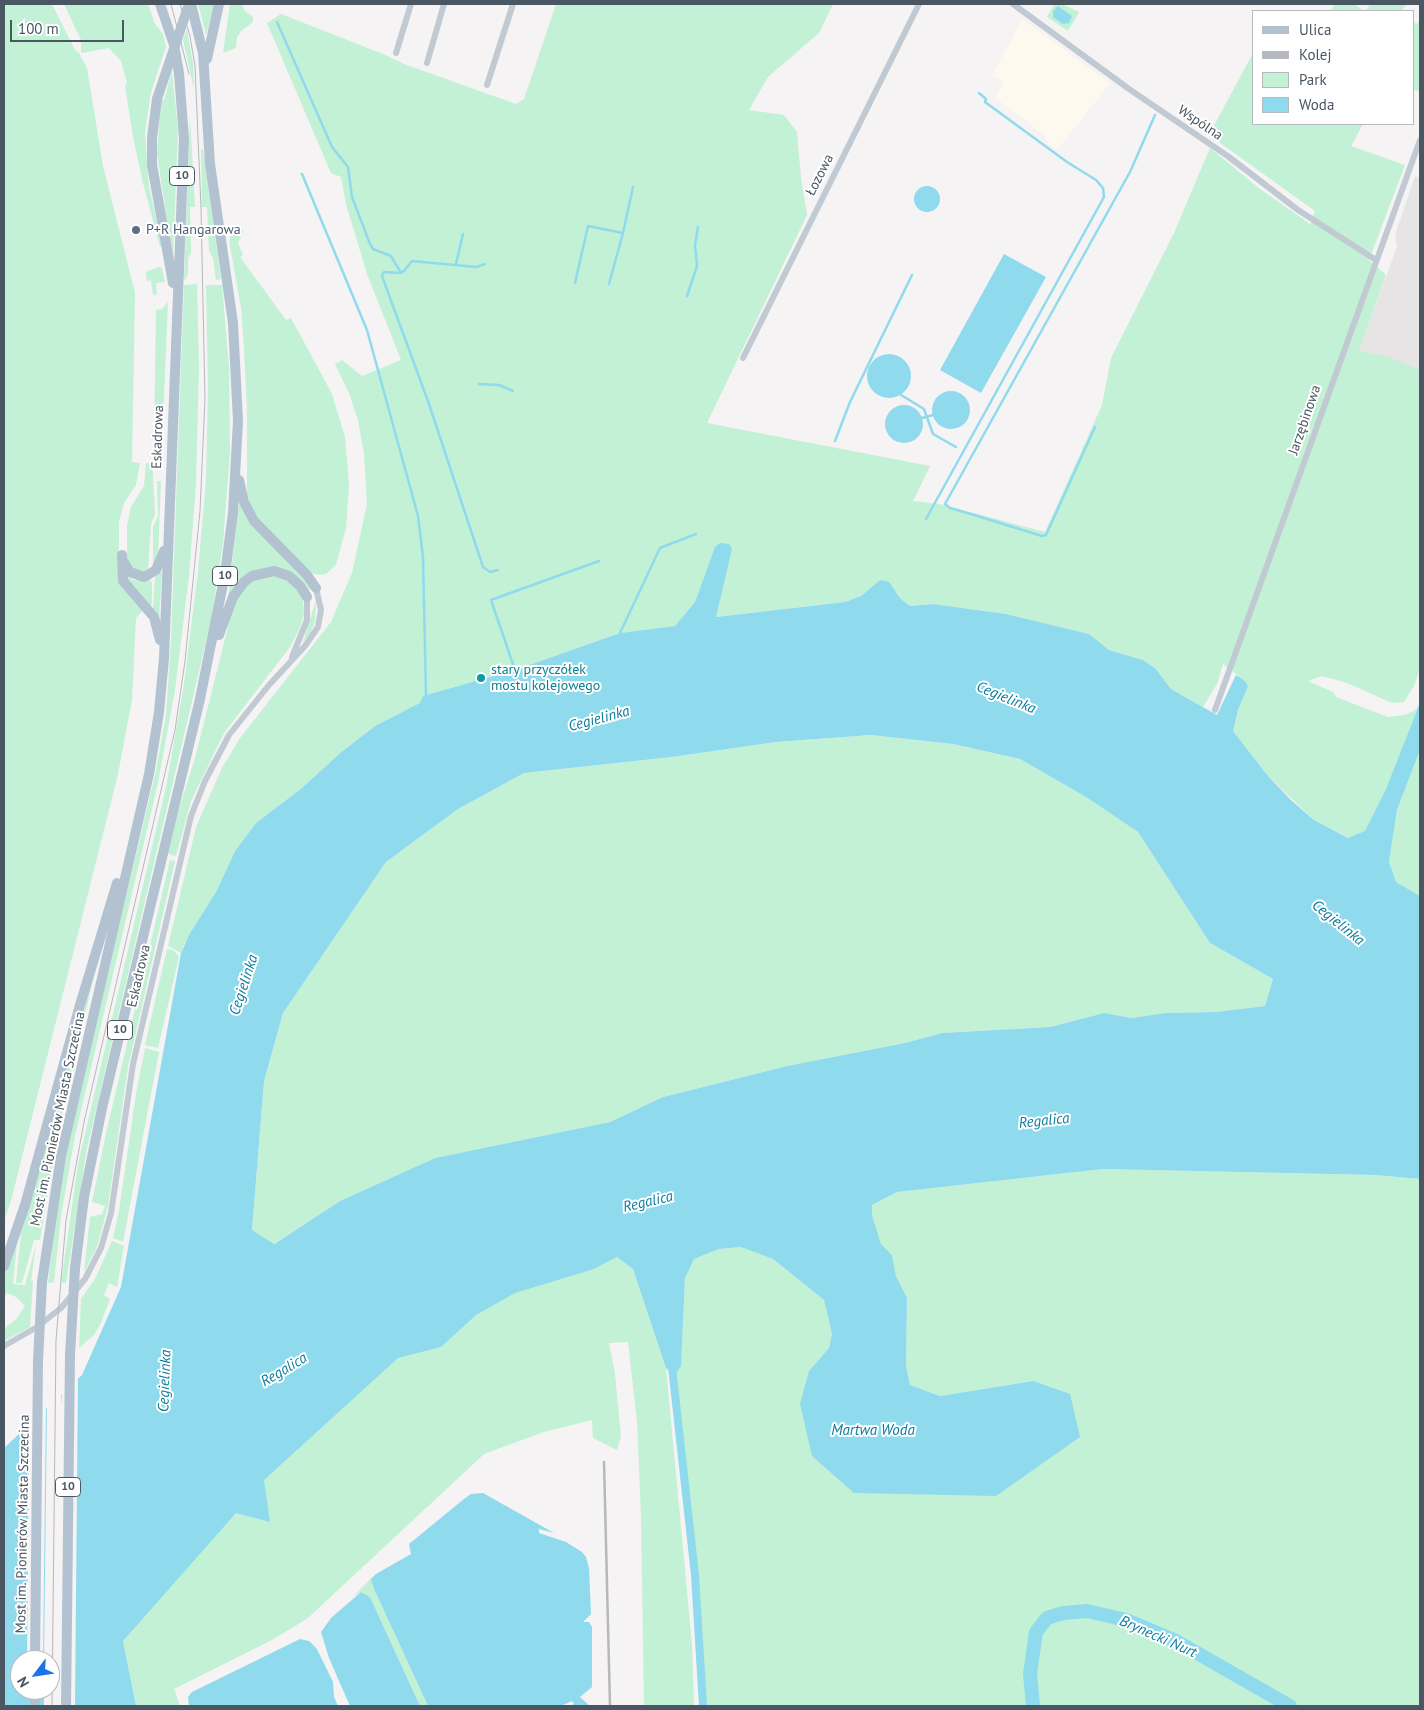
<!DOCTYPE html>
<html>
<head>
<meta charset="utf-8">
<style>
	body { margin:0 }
	#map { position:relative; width:1424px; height:1710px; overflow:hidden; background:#f5f3f3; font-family:"PT Sans",sans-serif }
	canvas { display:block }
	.frame { position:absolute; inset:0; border:5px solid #4a5661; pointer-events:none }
	.legend { position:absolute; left:1252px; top:10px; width:162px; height:115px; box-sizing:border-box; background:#fff; border:1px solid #b7bbc0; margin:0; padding:6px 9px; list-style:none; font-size:15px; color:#4a5661 }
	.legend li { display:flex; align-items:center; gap:10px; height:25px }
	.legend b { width:25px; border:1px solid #b7bbc0 }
	.north { position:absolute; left:10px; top:1650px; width:50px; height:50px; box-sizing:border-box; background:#fff; border:1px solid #b7bbc0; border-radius:50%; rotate:239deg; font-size:14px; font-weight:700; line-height:20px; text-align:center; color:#4a5661 }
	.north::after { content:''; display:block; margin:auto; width:18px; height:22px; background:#1a73e8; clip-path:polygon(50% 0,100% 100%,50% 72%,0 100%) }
	.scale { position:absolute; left:10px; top:20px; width:114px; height:22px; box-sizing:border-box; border:2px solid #4a5661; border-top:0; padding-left:6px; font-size:15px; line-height:18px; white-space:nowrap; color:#4a5661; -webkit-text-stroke:4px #fff; paint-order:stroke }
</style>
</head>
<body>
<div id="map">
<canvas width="1424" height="1710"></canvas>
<div class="frame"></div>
<ul class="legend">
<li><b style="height:6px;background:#b3c2d1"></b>Ulica</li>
<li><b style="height:6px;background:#b5b8bd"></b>Kolej</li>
<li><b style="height:14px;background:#c3f1d5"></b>Park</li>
<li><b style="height:14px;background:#90daee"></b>Woda</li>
</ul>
<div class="north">N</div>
<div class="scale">100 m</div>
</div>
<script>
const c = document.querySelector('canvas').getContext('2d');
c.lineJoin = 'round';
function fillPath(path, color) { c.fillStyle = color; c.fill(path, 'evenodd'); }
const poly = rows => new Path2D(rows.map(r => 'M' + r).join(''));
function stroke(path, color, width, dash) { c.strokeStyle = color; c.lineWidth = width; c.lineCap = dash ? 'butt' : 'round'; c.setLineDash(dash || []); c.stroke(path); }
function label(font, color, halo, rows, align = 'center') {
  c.font = font + ' "PT Sans",sans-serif'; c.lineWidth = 4; c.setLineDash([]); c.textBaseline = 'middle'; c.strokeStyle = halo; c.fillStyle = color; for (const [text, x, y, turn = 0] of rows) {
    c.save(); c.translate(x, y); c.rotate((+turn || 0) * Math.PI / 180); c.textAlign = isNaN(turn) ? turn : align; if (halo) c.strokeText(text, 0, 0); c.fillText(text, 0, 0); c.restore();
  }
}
const commercial = poly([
	[1022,19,1110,83,1057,150,1048,144,1045,136,996,98,1004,82,992,76]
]);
const education = poly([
	[1415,176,1420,178,1420,504,1354,364,1397,247,1395,235]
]);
const green = poly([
	[4,4,52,4,75,50,79,53,87,68,103,166,135,293,132,462,140,463,136,485,124,503,119,521,119,579,144,609,136,618,132,700,118,774,12,1197,4,1221],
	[64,4,148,4,155,24,163,34,166,47,151,92,145,132,149,187,162,246,160,247,143,183,133,137,125,86,127,83,121,61,109,48,81,53,81,40],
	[198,4,215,4,206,35,201,15],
	[230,4,242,4,245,11,253,17,253,22,241,31,237,38,236,48,223,53],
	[556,4,833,4,819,33,768,77,749,110,784,115,797,132,801,178,807,215,707,423,930,466,913,501,940,504,1045,532,1102,405,1111,358,1174,233,1210,148,1260,189,1310,224,1315,211,1209,135,1253,53,1253,124,1363,124,1351,146,1405,165,1369,260,1386,275,1359,351,1386,356,1420,370,1420,669,1414,686,1404,702,1392,703,1347,683,1322,676,1308,681,1333,692,1336,697,1388,717,1404,715,1414,711,1420,704,1371,834,1349,838,1314,820,1268,776,1233,731,1238,710,1247,686,1244,680,1223,664,1217,684,1203,707,1171,689,1155,668,1143,660,1109,650,1089,634,1006,614,933,604,910,606,901,599,898,593,880,580,861,596,845,602,715,617,732,549,715,548,695,602,675,626,620,633,515,670,424,696,421,703,375,726,339,754,302,788,256,823,235,851,216,892,184,944,181,953,168,946,196,827,222,768,240,738,331,622,352,573,367,504,364,454,358,420,349,393,335,364,342,360,362,376,401,360,367,274,346,204,341,177,331,173,267,23,281,14,383,54,404,64,516,104,524,99],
	[1054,4,1062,4,1079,12,1068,31,1047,17],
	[1335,4,1353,4,1365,11,1330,11],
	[1370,4,1406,4,1402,11,1366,11],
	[1420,19,1420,92,1413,89,1413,22,1417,24],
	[187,29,193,63,194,89,183,40],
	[172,71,178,130,173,260,157,153,161,100,164,100],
	[190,117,195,207,190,207,191,252,188,259,188,274,184,281],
	[201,149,203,149,221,279,216,280,213,258,209,251,207,207,202,207],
	[241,227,243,231,238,243,243,255,240,257,286,320,291,318,332,394,345,437,349,486,346,528,336,565,326,574,318,575,311,573,254,515,247,495,247,410,244,347,241,308,230,246,230,229],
	[159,267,162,268,165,282,156,283,157,294,153,295,151,280,147,281,146,272],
	[197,284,199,366,196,484,189,576,175,690,158,783,75,1136,61,1216,54,1282,48,1283,60,1185,73,1119,155,775,166,715,171,639,184,285],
	[206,285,222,285,229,367,230,452,223,544,211,621,193,697,87,1148,66,1283,61,1283,78,1164,166,787,184,684,198,571,206,481,208,387],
	[168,302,162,447,159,447,154,440,156,310,162,309],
	[146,463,151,463,153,474,155,515,151,524,148,568,143,573,132,569,127,557,127,525,131,507,144,486],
	[157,481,161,481,158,558,153,567,153,527,158,516],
	[239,503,305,578,312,589,309,590,299,579,272,568,228,598],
	[124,572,133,580,150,579,152,583,152,604,149,607,131,587],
	[160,572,162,573,159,619,153,611,155,576],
	[279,576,294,585,303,600,304,615,299,630,290,647,224,733,191,801,176,856,171,855,168,853,178,812,195,758,233,607,244,587,259,577],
	[316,600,315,622,310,634,303,642],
	[871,735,953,744,1020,759,1086,797,1138,832,1210,943,1273,979,1265,1006,1216,1012,1166,1013,1131,1018,1104,1013,1050,1027,942,1033,905,1043,787,1066,663,1097,610,1122,435,1158,340,1201,273,1244,252,1230,264,1081,283,1013,386,862,458,809,524,773,672,757,776,742],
	[1420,750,1420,896,1396,882,1389,862,1397,810],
	[170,860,175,861,128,1067,108,1206,97,1247,84,1272,90,1217,102,1214,105,1206,92,1202,107,1129],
	[167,949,173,950,179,957,158,1048,145,1045],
	[96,966,57,1138,40,1240,34,1240,22,1283,16,1283,21,1233],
	[145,1048,159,1052,123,1242,113,1238,119,1211,136,1094],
	[1103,1169,1376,1175,1420,1179,1420,1706,703,1706,695,1575,674,1377,681,1365,685,1278,694,1259,719,1249,742,1247,773,1259,824,1300,832,1334,829,1348,809,1371,812,1456,1033,1381,940,1396,910,1385,906,1365,907,1298,896,1276,892,1255,881,1244,872,1215,872,1205,897,1192],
	[112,1241,124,1246,117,1287,109,1283,104,1295,110,1299,101,1323,94,1335,79,1348,81,1299,95,1279],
	[17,1244,13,1284,25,1285,36,1245,31,1281,33,1281,30,1327,4,1341,4,1329,17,1318,25,1306,16,1297,7,1293,4,1297,4,1274],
	[617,1257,633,1269,666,1368,692,1644,694,1706,644,1706,641,1516,637,1422,628,1342,609,1343,615,1374,621,1436,617,1450,593,1438,592,1420,544,1432,484,1454,308,1618,272,1640,174,1689,180,1706,136,1706,123,1641,258,1467,475,1298,594,1269],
	[373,1576,372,1579,374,1589,428,1706,420,1706,370,1597,361,1592,354,1596]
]);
const water = poly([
	[1058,6,1072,16,1069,23,1063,24,1053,17,1053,11],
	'914 199a13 13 0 1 1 26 0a13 13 0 1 1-26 0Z',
	[1004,254,1046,277,981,393,940,370],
	'867 376a22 22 0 1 1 44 0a22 22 0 1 1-44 0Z',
	'932 410a19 19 0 1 1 38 0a19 19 0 1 1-38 0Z',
	'885 424a19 19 0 1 1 38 0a19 19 0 1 1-38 0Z',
	[720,543,729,544,732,549,716,617,845,602,861,596,880,580,889,582,901,599,910,606,933,604,1006,614,1089,634,1109,650,1143,660,1155,668,1171,689,1217,715,1236,675,1244,680,1248,686,1238,710,1233,731,1268,776,1292,801,1314,820,1348,838,1365,831,1386,789,1420,703,1420,750,1397,810,1389,862,1396,882,1420,896,1420,1179,1376,1175,1103,1169,897,1192,872,1205,872,1215,881,1244,892,1255,896,1276,907,1298,906,1365,910,1385,940,1396,1033,1381,1070,1394,1080,1437,996,1496,854,1493,812,1456,800,1404,809,1371,829,1348,832,1334,824,1300,773,1259,741,1247,719,1249,694,1259,685,1278,681,1366,674,1377,666,1368,633,1269,617,1257,594,1269,515,1293,476,1315,441,1347,398,1358,264,1480,270,1522,236,1513,123,1641,136,1706,4,1706,4,1448,82,1375,121,1287,181,953,189,935,216,892,235,851,256,823,302,788,339,754,375,726,420,703,423,696,515,670,620,633,675,626,695,602,715,547],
	[871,735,953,744,1020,759,1086,797,1138,832,1210,943,1273,979,1265,1006,1216,1012,1166,1013,1131,1018,1104,1013,1050,1027,942,1033,905,1043,787,1066,663,1097,610,1122,435,1158,340,1201,274,1244,252,1230,264,1081,283,1013,386,862,458,809,524,773,672,757,776,742],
	[20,1660,50,1660,50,1690,20,1690],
	[483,1493,554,1533,539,1529,539,1533,566,1542,582,1552,586,1557,589,1568,591,1614,583,1622,589,1622,592,1627,592,1687,580,1697,590,1706,569,1706,574,1704,572,1701,561,1706,428,1706,374,1589,371,1579,376,1574,411,1554,409,1544,464,1499,471,1494],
	[361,1592,370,1597,420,1706,350,1706,329,1658,321,1632,331,1618],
	[300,1639,309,1641,317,1649,333,1682,334,1697,338,1706,189,1706,188,1697,192,1692]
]);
const pier = poly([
	[78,1375,75,1706,58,1706,58,1701,58,1706,44,1706,44,1690,50,1690,50,1660,44,1660,47,1405,61,1392,61,1406,62,1391],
	[46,1406,43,1660,27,1660,29,1422]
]);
const stream = poly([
	[277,22,332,147,348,167,352,197,370,244,373,249,391,256,401,273],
	[302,174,367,330,418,516,423,557,426,695],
	[456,264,463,234],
	[485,264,476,267,412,261,404,271,399,273,384,272,382,276,429,404,483,567,490,572,498,570],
	[575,283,588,226,623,233,633,187],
	[609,284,623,233],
	[687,296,697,266,695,245,698,227],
	[479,384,499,385,513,391],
	[901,395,924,409,933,434,956,447],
	[922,418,933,415],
	[1095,427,1046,535,1042,536,974,515,950,508,945,504,1130,172,1155,115],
	[835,441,850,402,912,275],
	[926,519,1104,197,1103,188,1096,180,1067,162,985,102,986,99,979,93],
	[620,633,660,548,696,534],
	[515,670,491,600,599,561]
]);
const canal = poly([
	[672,1367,695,1575,703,1706]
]);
const river = poly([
	[1033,1706,1030,1674,1036,1632,1047,1618,1063,1613,1087,1611,1126,1620,1176,1641,1290,1706]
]);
const street = poly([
	[1013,4,1129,89,1229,157,1298,210,1376,260],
	[396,53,411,4],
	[427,63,444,4],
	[487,85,513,4],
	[743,358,919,4],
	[292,657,307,620,307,597],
	[1215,710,1420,140],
	[4,1346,37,1327,61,1308,85,1279,101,1248,111,1213,133,1064,191,816,205,781,229,735,269,685,305,646,318,627,321,610,316,588]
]);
const primary = poly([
	[207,59,219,4],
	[157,99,152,138,152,165,173,283],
	[239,480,244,502,254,521,307,575,316,588],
	[122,555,123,581,154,617,160,640],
	[122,559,130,572,144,577,156,570,164,551],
	[219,635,233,597,244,582,252,576,274,571,289,576,300,586,307,597],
	[4,1266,25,1205,80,1005,117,883],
	[75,1268,84,1197,102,1108,200,699,225,574,233,513,238,421,233,323,210,164,203,53,191,4],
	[42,1282,61,1156,149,774,159,712,164,658,184,139,179,73,174,45,160,4],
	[35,1706,35,1690]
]);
const tram = poly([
	[171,4,189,74],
	[52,1706,56,1340,66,1220,84,1122,175,730,185,661,200,511,205,399,201,208,195,66,190,36,180,4]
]);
const rail = poly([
	[604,1462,610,1706]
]);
const primaryBridge = poly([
	[157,99,189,4],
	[35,1660,38,1361,42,1282],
	[66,1706,70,1355,75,1268]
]);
const markers = [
	[136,230,5,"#5c6f8a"],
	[481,678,5,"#0f9aa8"]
];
const shields = [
	[182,176,25],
	[225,576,25],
	[120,1030,25],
	[68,1487,25]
];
const shieldNames = [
	["10",182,176],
	["10",225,576],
	["10",120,1030],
	["10",68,1487]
];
const streetNames = [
	["Wspólna",1200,123,34],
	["Łozowa",820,175,-63],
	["Jarzębinowa",1305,420,-71],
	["Eskadrowa",158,437,-88],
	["Eskadrowa",139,976,-77],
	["Most im. Pionierów Miasta Szczecina",58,1119,-78],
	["Most im. Pionierów Miasta Szczecina",23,1524,-89]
];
const serviceNames = [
	["P+R Hangarowa",146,230]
];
const cultureNames = [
	["stary przyczółek",491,670],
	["mostu kolejowego",491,686]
];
const waterNames = [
	["Cegielinka",1006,698,22],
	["Cegielinka",599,719,-15],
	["Cegielinka",1338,923,39],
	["Cegielinka",244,985,-72],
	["Regalica",1044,1121,-6],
	["Regalica",648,1202,-13],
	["Regalica",284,1370,-31],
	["Cegielinka",165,1381,-88],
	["Martwa Woda",873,1431],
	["Brynecki Nurt",1158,1637,24]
];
fillPath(commercial, '#fdf9ef');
fillPath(education, '#e6e4e5');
fillPath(green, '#c3f1d5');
fillPath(water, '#90daee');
fillPath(pier, '#f5f3f3');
stroke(stream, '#90daee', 2.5);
stroke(canal, '#90daee', 8);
stroke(river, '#90daee', 14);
stroke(street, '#c1cad2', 6);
stroke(primary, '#b3c2d1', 10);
stroke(tram, '#b5b8bd', 1);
stroke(rail, '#b5b8bd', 2.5);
stroke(primaryBridge, '#b3c2d1', 10);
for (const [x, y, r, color] of markers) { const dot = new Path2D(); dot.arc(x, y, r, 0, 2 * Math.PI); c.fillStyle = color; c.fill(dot); stroke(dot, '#fff', 2); }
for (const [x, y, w] of shields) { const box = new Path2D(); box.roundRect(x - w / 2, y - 9.5, w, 19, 4); c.fillStyle = '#fff'; c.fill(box); stroke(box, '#4a5661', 1); }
label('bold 12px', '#4a5661', null, shieldNames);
label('14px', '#4a5661', '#fff', streetNames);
label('14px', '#4e5e75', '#fff', serviceNames, 'left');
label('14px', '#0d838f', '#fff', cultureNames, 'left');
label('italic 15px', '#0c7c9b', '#fff', waterNames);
</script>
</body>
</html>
